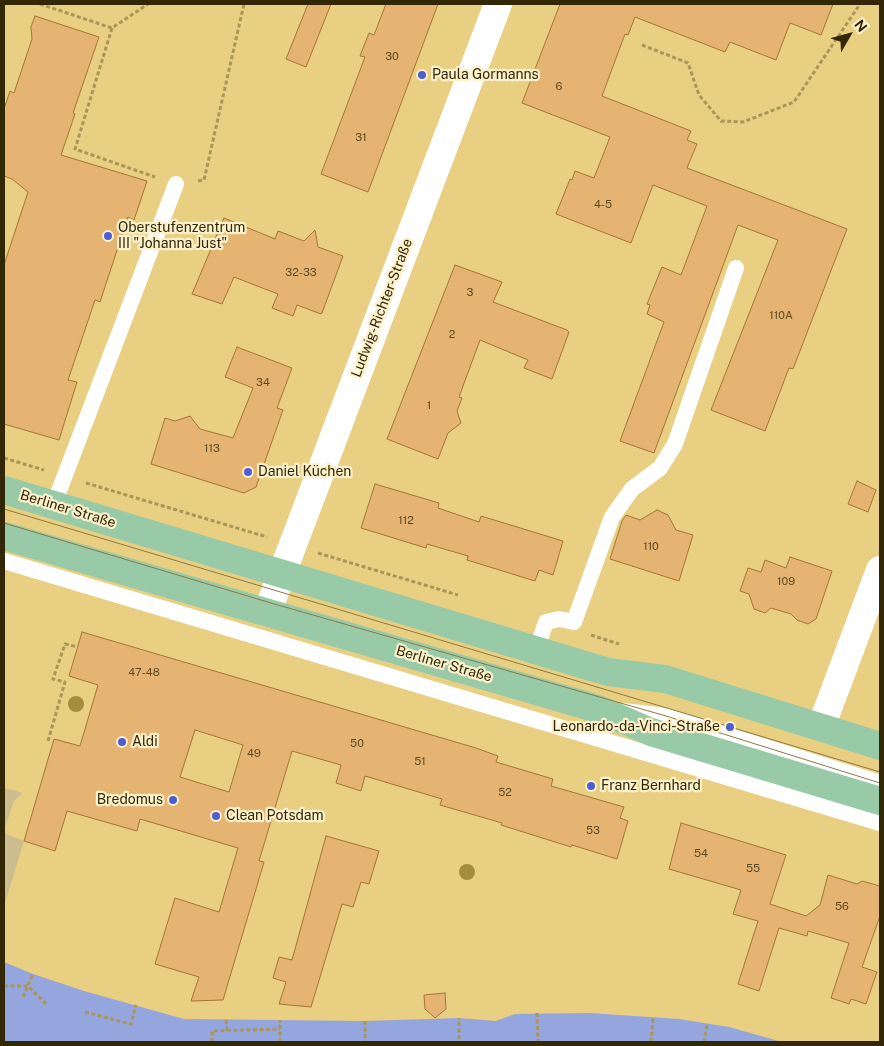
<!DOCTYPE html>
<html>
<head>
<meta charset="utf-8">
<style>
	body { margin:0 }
	#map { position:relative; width:884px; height:1046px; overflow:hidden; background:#e8cf82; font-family:"Public Sans",sans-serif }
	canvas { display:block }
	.frame { position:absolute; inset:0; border:5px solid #322807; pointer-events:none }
	.north { position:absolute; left:824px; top:10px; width:50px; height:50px; -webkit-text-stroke:4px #fdf1cb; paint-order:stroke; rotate:52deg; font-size:14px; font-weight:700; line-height:20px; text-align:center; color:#322807 }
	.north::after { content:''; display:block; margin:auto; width:18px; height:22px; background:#322807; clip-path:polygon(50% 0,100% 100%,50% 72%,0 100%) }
</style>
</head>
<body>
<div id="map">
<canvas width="884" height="1046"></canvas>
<div class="frame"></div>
<div class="north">N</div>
</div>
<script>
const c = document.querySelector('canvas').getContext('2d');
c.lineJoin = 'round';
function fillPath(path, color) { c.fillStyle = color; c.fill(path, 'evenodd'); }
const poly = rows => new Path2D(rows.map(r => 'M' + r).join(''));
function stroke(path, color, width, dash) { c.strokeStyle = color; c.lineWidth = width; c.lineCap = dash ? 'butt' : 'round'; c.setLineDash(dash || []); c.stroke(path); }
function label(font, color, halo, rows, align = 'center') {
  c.font = font + ' "Public Sans",sans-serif'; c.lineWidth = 4.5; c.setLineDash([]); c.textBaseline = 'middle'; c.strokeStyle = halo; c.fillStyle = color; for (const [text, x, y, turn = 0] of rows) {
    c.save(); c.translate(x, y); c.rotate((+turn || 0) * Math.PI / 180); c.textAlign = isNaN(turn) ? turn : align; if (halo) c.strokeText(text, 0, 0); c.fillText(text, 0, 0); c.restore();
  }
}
const green = poly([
	[4,788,23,793,14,801,4,830],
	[4,833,24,841,4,906]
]);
const water = poly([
	[4,962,33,974,84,991,184,1019,365,1021,459,1018,496,1021,515,1014,590,1013,679,1019,729,1027,782,1042,4,1042]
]);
const building = poly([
	[308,4,331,4,306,67,286,59,308,4],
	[386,4,438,4,368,192,321,174,365,57,360,56,369,33,374,35,386,4],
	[560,4,833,4,821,35,790,23,776,60,730,42,725,52,635,17,628,35,625,34,602,96,691,131,687,140,697,144,687,168,847,229,793,369,789,368,765,431,711,410,778,240,738,225,654,453,620,441,664,322,647,314,650,305,647,304,662,267,681,275,707,206,653,185,631,243,556,214,570,179,572,180,575,171,594,178,610,137,522,103,560,4],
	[35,16,99,37,73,113,75,114,61,155,147,181,134,220,128,217,100,302,95,300,68,380,77,382,59,440,4,424,4,265,28,192,12,179,4,176,4,109,10,91,14,93,32,39,31,27,35,16],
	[224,218,275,239,278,231,304,241,315,230,318,247,343,256,322,313,321,314,297,305,293,316,272,308,278,294,234,277,222,304,192,294,224,218],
	[455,265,502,282,493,302,567,330,569,332,552,379,524,368,528,360,480,340,459,397,462,398,457,411,461,423,448,433,438,459,387,439,455,265],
	[237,347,292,368,277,408,283,410,256,487,244,493,151,464,165,418,175,421,190,416,200,429,233,438,253,388,225,377,237,347],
	[857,481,876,490,868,512,848,504,857,481],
	[375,484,439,503,438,508,479,522,481,516,563,541,553,575,539,570,535,581,467,560,468,556,427,544,426,548,361,528,375,484],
	[657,510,668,515,676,530,693,535,679,581,610,559,622,521,626,515,640,520,657,510],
	[790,557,832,571,816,619,808,624,797,620,791,614,771,608,765,613,754,609,749,594,740,591,748,568,761,572,765,560,786,568,790,557],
	[82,632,476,748,498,756,496,762,553,779,551,786,624,807,620,818,628,821,617,859,572,845,571,847,501,825,502,823,440,805,442,799,365,776,361,791,336,783,341,765,292,751,259,861,264,862,223,1000,191,1001,199,977,155,964,175,898,219,912,238,848,140,819,137,831,67,811,55,851,24,841,54,739,80,746,98,685,69,676,82,632],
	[195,730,243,745,229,792,180,777,195,730],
	[681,823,786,855,770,904,806,916,820,905,828,875,857,884,862,881,880,886,880,916,862,967,877,972,866,1004,851,999,849,1004,831,998,849,943,808,931,807,936,779,928,759,991,738,984,758,921,733,914,741,890,669,869,681,823],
	[326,836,379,851,369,884,361,882,353,907,342,904,311,1007,279,1004,286,982,273,978,279,957,292,960,326,836],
	[445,993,446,1009,435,1018,425,1009,424,995,445,993]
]);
const path = poly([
	[40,4,112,28,148,4],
	[112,28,75,149,155,177],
	[642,45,688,63,699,95,721,121,743,122,794,102,860,4],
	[198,181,204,180,244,4],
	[4,458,44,470],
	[86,483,267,537],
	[318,553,458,595],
	[591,635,619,644],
	[48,741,65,682,53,679,65,644,78,647],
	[4,986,28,986,47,1005],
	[23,997,33,974],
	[85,1012,131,1024,136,1005],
	[537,1013,538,1042],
	[226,1020,227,1031],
	[365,1021,365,1042],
	[459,1039,459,1018],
	[212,1042,212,1031,280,1029],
	[280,1042,280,1020],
	[651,1042,653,1017],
	[704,1042,707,1024]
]);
const service = poly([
	[54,504,176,184],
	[4,561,880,823],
	[536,651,546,622,559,619,574,622,612,517,632,489,660,468,675,444,736,268],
	[623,711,666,716,880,783]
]);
const minor = poly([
	[267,613,498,4],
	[821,727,880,570]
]);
const primary = poly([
	[4,490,608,672,665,679,880,746],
	[4,536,598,709,651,732,880,801]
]);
const tram = poly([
	[4,509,880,772],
	[4,523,271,603,666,716,880,783]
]);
const trees = [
	[76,704],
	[467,872]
];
const markers = [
	[422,75,5,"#4b5ed3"],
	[108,236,5,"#4b5ed3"],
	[248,472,5,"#4b5ed3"],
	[730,727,5,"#4b5ed3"],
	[122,742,5,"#4b5ed3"],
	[591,786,5,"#4b5ed3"],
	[173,800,5,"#4b5ed3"],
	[216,816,5,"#4b5ed3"]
];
const numberNames = [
	["30",392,57],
	["6",559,87],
	["31",361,138],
	["4-5",603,205],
	["32-33",301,273],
	["3",470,293],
	["110A",781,316],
	["2",452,335],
	["34",263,383],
	["1",429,406],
	["113",212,449],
	["112",406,521],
	["110",651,547],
	["109",786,582],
	["47-48",144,673],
	["50",357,744],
	["49",254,754],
	["51",420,762],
	["52",505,793],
	["53",593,831],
	["54",701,854],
	["55",753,869],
	["56",842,907]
];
const poiNames = [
	["Paula Gormanns",432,75],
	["Oberstufenzentrum",118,228],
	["III \"Johanna Just\"",118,244],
	["Daniel Küchen",258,472],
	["Leonardo-da-Vinci-Straße",720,727,"right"],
	["Aldi",132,742],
	["Franz Bernhard",601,786],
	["Bredomus",163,800,"right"],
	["Clean Potsdam",226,816]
];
const streetNames = [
	["Ludwig-Richter-Straße",382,308,-69],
	["Berliner Straße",68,509,17],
	["Berliner Straße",444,664,16]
];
fillPath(green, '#ccbd8f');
fillPath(water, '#95a5dd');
fillPath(building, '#e5b372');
stroke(building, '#a47534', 1);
stroke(path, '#a99658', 3, [4, 2.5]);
stroke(service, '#fff', 16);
stroke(minor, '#fff', 28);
stroke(primary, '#98caa8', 28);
stroke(tram, '#8b7943', 1);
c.fillStyle = '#a38c3e';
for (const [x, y] of trees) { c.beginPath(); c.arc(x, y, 8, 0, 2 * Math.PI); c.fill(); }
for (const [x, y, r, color] of markers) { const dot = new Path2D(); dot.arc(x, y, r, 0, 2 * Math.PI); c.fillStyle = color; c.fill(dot); stroke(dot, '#fdf1cb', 2); }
label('11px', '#5f4b22', null, numberNames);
label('14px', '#322807', '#fdf1cb', poiNames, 'left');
label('14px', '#322807', '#fdf1cb', streetNames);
</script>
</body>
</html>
